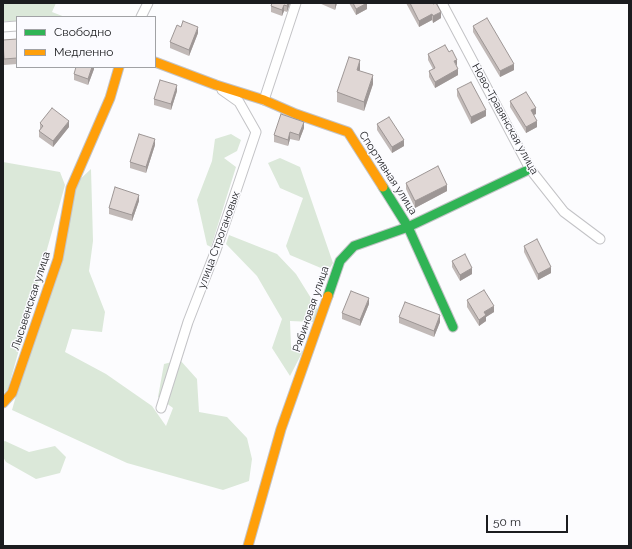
<!DOCTYPE html>
<html>
<head>
<meta charset="utf-8">
<style>
	body { margin:0 }
	#map { position:relative; width:632px; height:549px; overflow:hidden; background:#fcfcfe; font-family:Raleway,sans-serif }
	canvas { display:block }
	.frame { position:absolute; inset:0; border:4px solid #1b1c1f; pointer-events:none }
	.legend { position:absolute; left:16px; top:16px; width:140px; height:52px; box-sizing:border-box; background:#fbfbff; border:1px solid #a1a2a5; margin:0; padding:5px 7px; list-style:none; font-size:12px; color:#1b1c1f }
	.legend li { display:flex; align-items:center; gap:8px; height:20px }
	.legend b { width:20px; border:1px solid #a1a2a5 }
	.scale { position:absolute; left:486px; top:515px; width:82px; height:18px; box-sizing:border-box; border:2px solid #1b1c1f; border-top:0; padding-left:5px; font-size:12px; line-height:14px; white-space:nowrap; color:#1b1c1f; -webkit-text-stroke:3px #fbfbff; paint-order:stroke }
</style>
</head>
<body>
<div id="map">
<canvas width="632" height="549"></canvas>
<div class="frame"></div>
<ul class="legend">
<li><b style="height:5px;background:#30b455"></b>Свободно</li>
<li><b style="height:5px;background:#ff9f0a"></b>Медленно</li>
</ul>
<div class="scale">50 m</div>
</div>
<script>
const c = document.querySelector('canvas').getContext('2d');
c.lineJoin = 'round';
function fillPath(path, color) { c.fillStyle = color; c.fill(path, 'evenodd'); }
const poly = rows => new Path2D(rows.map(r => 'M' + r).join(''));
function stroke(path, color, width, dash) { c.strokeStyle = color; c.lineWidth = width; c.lineCap = dash ? 'butt' : 'round'; c.setLineDash(dash || []); c.stroke(path); }
function label(font, color, halo, rows, align = 'center') {
  c.font = font + ' Raleway,sans-serif'; c.lineWidth = 3; c.setLineDash([]); c.textBaseline = 'middle'; c.strokeStyle = halo; c.fillStyle = color; for (const [text, x, y, turn = 0] of rows) {
    c.save(); c.translate(x, y); c.rotate((+turn || 0) * Math.PI / 180); c.textAlign = isNaN(turn) ? turn : align; if (halo) c.strokeText(text, 0, 0); c.fillText(text, 0, 0); c.restore();
  }
}
const green = poly([
	[3,3,56,3,52,12,65,17,17,17,17,21,3,21],
	[231,134,241,140,237,151,224,158,236,167,211,247,207,245,197,200,212,161,215,139],
	[280,158,300,167,333,263,328,271,290,255,286,246,303,198,280,188,268,163],
	[3,162,60,172,65,185,8,389,3,394],
	[91,169,93,241,89,271,105,312,102,332,72,329,65,352,106,374,152,406,166,426,173,408,158,397,164,364,180,360,197,379,199,412,227,417,247,438,252,459,249,481,223,490,127,463,12,410,77,182],
	[229,235,277,254,296,274,319,311,313,322,290,321,291,347,303,351,290,376,272,348,282,319,257,276,226,244],
	[5,441,29,452,55,446,66,457,60,473,36,479,6,462,3,457,3,442]
]);
const street = poly([
	[442,3,530,169,564,212,600,239],
	[141,17,148,3],
	[3,27,17,26],
	[264,100,296,3],
	[161,408,188,322,216,250,256,132,239,102,222,90]
]);
const fast = poly([
	[383,187,408,227,453,327],
	[328,296,340,261,354,246,408,227,530,169]
]);
const slow = poly([
	[155,62,216,85,264,100,296,114,348,132,383,187],
	[3,403,12,393,58,259,71,188,110,98,119,67],
	[248,546,281,429,328,296]
]);
const wall = poly([
	[272,3,290,3,287,12,284,11,282,16,271,12,271,6],
	[319,3,337,3,335,10],
	[349,3,367,3,367,9,356,15],
	[406,3,433,3,441,18,433,23,432,20,419,27],
	[473,26,514,70,500,77,473,32],
	[198,33,189,56,170,48,170,42],
	[17,39,17,64,4,65,3,40],
	[428,54,457,66,458,75,435,88,429,77,429,71,433,69,428,60],
	[94,67,94,69,88,85,74,80,74,74],
	[360,70,360,71,373,84,364,111,337,102,337,92],
	[457,89,486,116,471,124,457,96],
	[177,91,171,110,154,105,154,99],
	[510,101,536,114,534,115,537,127,526,133,510,107],
	[40,123,69,127,53,147,39,137,39,131,40,129],
	[377,124,404,146,392,153,377,130],
	[304,128,299,141,290,139,288,146,274,142,274,135],
	[155,145,146,173,130,168,130,162],
	[406,183,447,191,415,208,406,189],
	[139,201,132,221,109,214,109,208],
	[524,246,551,273,538,280,524,252],
	[452,261,472,274,460,281,452,267],
	[467,300,494,312,486,317,486,321,479,326,467,307],
	[369,304,360,326,342,319,342,313],
	[399,317,440,322,434,337,399,323]
]);
const shadedWall = poly([
	[288,3,290,3,287,12,287,6],
	[335,3,337,3,335,10],
	[367,3,367,9,356,15,356,9],
	[284,5,284,11,282,16,282,10],
	[441,12,441,18,433,23,433,16],
	[432,14,432,20,419,27,419,21],
	[198,27,198,33,189,56,189,50],
	[360,60,360,70,357,79,357,70],
	[457,60,457,66,454,61],
	[514,64,514,70,500,77,500,71],
	[92,67,94,67,94,69,88,85,88,79],
	[458,69,458,75,435,88,435,82],
	[373,75,373,84,364,111,364,102],
	[177,85,177,91,171,110,171,104],
	[536,108,536,114,531,116,531,110],
	[486,110,486,116,471,124,471,117],
	[69,121,69,127,53,147,53,141],
	[537,121,537,127,526,133,526,127],
	[304,122,304,128,299,141,299,135],
	[290,132,290,139,288,146,288,140],
	[155,139,155,145,146,173,146,167],
	[404,140,404,146,392,153,392,147],
	[447,185,447,191,415,208,415,201],
	[139,195,139,201,132,221,132,215],
	[551,267,551,273,538,280,538,274],
	[472,268,472,274,460,281,460,275],
	[369,298,369,304,360,326,360,320],
	[494,306,494,312,486,317,486,321,479,326,479,320,484,312],
	[440,315,440,322,434,337,434,331]
]);
const building = poly([
	[272,3,288,3,287,6,284,5,282,10,271,6,272,3],
	[353,3,367,3,356,9,353,3],
	[410,3,433,3,433,4,436,3,441,12,433,16,432,14,419,21,410,3],
	[487,18,514,64,500,71,473,26,487,18],
	[183,21,198,27,189,50,170,42,177,25,181,27,183,21],
	[17,39,17,58,4,59,3,40,17,39],
	[445,45,449,52,452,50,457,60,454,61,458,69,435,82,429,71,435,68,428,54,445,45],
	[349,57,360,60,357,70,373,75,364,102,337,92,349,57],
	[76,67,92,67,88,79,74,74,76,67],
	[160,80,177,85,171,104,154,99,160,80],
	[471,82,486,110,471,117,457,89,471,82],
	[526,92,536,108,531,110,537,121,526,127,510,101,526,92],
	[52,108,69,121,53,141,39,131,43,126,40,123,52,108],
	[281,114,304,122,299,135,290,132,288,140,274,135,281,114],
	[389,117,404,140,392,147,377,124,389,117],
	[139,134,155,139,146,167,130,162,139,134],
	[438,166,447,185,415,201,406,183,438,166],
	[115,187,139,195,132,215,109,208,115,187],
	[537,239,551,267,538,274,524,246,537,239],
	[465,254,472,268,460,275,452,261,465,254],
	[484,290,494,306,484,312,486,315,479,320,467,300,484,290],
	[351,291,369,298,360,320,342,313,351,291],
	[405,302,440,315,434,331,399,317,405,302]
]);
const streetNames = [
	["Ново-Травянская улица",505,119,61],
	["Спортивная улица",388,173,57],
	["улица Строгановых",219,240,-70],
	["Лысьвенская улица",31,301,-72],
	["Рябиновая улица",311,309,-71]
];
fillPath(green, '#dbe8d9');
stroke(street, '#c3c3c6', 11);
stroke(fast, '#c3c3c6', 11);
stroke(slow, '#c3c3c6', 11);
stroke(street, '#fff', 9);
stroke(fast, '#30b455', 9);
stroke(slow, '#ff9f0a', 9);
fillPath(wall, '#c1b9b7');
fillPath(shadedWall, '#9d9695');
fillPath(building, '#e0d7d5');
stroke(building, '#9d9695', 1);
label('11px', '#1b1c1f', '#fbfbff', streetNames);
</script>
</body>
</html>
